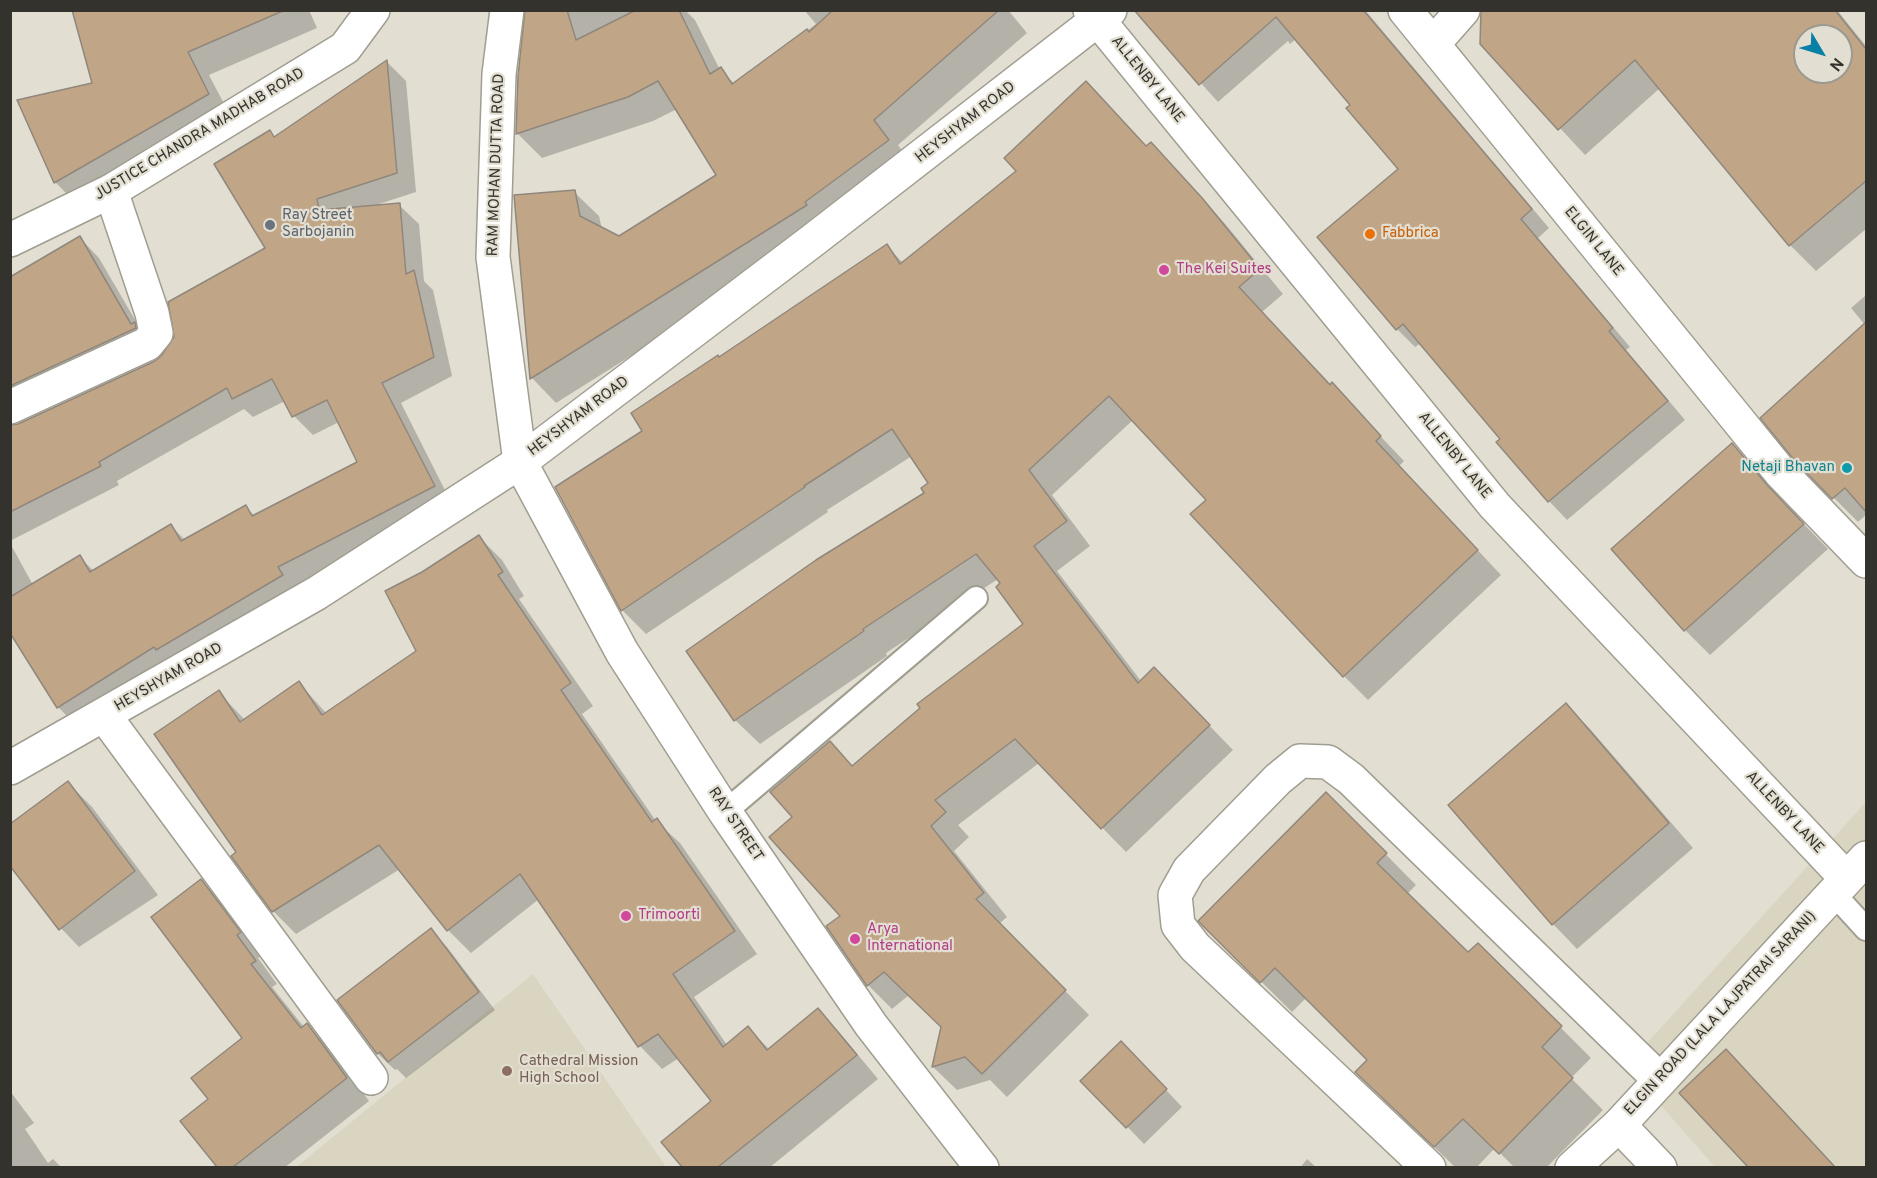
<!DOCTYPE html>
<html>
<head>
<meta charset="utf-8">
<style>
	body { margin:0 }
	#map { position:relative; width:1877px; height:1178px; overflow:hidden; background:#e2dfd2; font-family:Overpass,sans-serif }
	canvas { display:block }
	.frame { position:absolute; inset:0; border:12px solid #33322d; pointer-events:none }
	.north { position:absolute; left:1793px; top:24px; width:60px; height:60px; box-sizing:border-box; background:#e2dfd2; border:2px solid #9c9a90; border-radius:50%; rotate:128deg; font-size:16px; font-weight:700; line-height:24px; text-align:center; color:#33322d }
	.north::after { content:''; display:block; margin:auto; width:21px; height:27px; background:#0880a6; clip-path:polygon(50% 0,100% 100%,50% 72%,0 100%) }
</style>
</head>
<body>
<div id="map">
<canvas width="1877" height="1178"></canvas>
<div class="frame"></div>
<div class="north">N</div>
</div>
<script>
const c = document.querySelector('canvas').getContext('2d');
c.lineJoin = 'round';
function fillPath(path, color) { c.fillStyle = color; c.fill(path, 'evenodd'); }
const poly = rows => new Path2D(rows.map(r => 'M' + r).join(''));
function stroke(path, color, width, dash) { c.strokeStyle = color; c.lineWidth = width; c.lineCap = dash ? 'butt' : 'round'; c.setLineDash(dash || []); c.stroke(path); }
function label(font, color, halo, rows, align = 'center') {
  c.font = font + ' Overpass,sans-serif'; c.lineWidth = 4.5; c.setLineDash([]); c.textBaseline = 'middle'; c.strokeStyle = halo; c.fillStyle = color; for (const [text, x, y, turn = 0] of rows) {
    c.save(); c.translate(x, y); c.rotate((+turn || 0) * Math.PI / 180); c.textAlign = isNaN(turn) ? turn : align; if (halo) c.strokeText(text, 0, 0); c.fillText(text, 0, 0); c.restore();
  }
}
const built = poly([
	[1866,802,1866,1167,1715,1167,1626,1066],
	[533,974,666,1167,296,1167]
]);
const shadow = poly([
	[73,10,309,10,317,28,209,75,231,117,78,205,55,182,19,101,94,84],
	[527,10,685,10,695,20,720,70,735,84,816,24,804,10,1008,10,1027,33,898,145,912,165,831,230,556,403,532,378,516,196,574,192,599,216,602,229,619,238,718,176,677,109,653,121,542,158,517,133],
	[1151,10,1365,10,1549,228,1538,238,1630,347,1626,350,1685,420,1567,520,1549,501,1498,442,1502,439,1421,343,1415,347,1397,329,1319,238,1400,169,1352,105,1296,39,1290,44,1288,41,1218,102,1142,18],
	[1482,10,1837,10,1866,46,1866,229,1816,271,1790,245,1660,88,1585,155,1482,44],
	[1805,36,1841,36,1841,72,1805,72],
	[387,62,406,81,416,192,373,206,399,205,419,224,424,281,433,290,452,376,401,403,453,506,77,726,58,707,10,630,10,543,33,585,79,557,94,571,171,526,185,540,246,507,255,516,359,463,339,422,313,435,294,416,285,401,253,417,244,409,117,481,119,485,10,541,10,427,18,425,156,362,267,248,275,138],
	[1147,148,1175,168,1226,225,1283,294,1262,312,1404,461,1399,466,1501,575,1368,700,1344,676,1208,500,1133,420,1052,495,1090,546,1057,571,1141,681,1178,693,1233,750,1126,852,1039,763,958,825,969,837,954,851,1007,917,999,924,1089,1015,1007,1097,990,1080,957,1090,933,1067,943,1028,909,995,892,1009,868,985,842,916,794,817,830,743,854,767,1026,624,998,579,886,653,887,656,760,744,735,720,688,651,926,493,930,483,912,456,827,510,828,512,646,634,622,610,644,432,719,359,887,246,903,263],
	[80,238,99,258,141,330,14,415,10,424,10,278],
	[1866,295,1866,515,1858,522,1796,460,1865,325,1851,308],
	[1732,445,1756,469,1792,512,1828,549,1710,655,1685,630,1613,550],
	[479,537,502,560,524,596,519,599,593,706,582,714,656,821,680,843,757,954,694,997,727,1045,748,1028,769,1049,817,1010,840,1033,878,1079,769,1168,684,1168,663,1142,714,1101,679,1058,662,1069,640,1046,539,899,471,953,448,930,400,869,296,934,273,911,233,856,238,853,218,692,245,720,299,683,327,714,418,652,423,573],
	[1566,705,1591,730,1693,848,1577,949,1553,924,1450,805],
	[68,783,92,807,158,895,79,947,55,922],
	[1326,794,1416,885,1407,894,1468,954,1478,945,1591,1058,1571,1078,1603,1110,1546,1168,1515,1168,1495,1148,1476,1168,1456,1168,1388,1103,1369,1060,1306,998,1292,1012,1200,921],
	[201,881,223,903,262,955,258,958,277,984,272,987,304,1027,307,1025,329,1047,369,1101,284,1168,219,1168,182,1121,210,1099,244,1038],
	[430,930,447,947,495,1010,406,1078,397,1069,395,1070,378,1054,339,1000],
	[1726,1051,1757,1082,1836,1168,1750,1168,1681,1093],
	[1138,1060,1182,1107,1144,1144,1083,1081],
	[10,1091,34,1123,25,1129,48,1163,53,1159,62,1168,10,1168],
	[1307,1159,1317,1168,1300,1168]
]);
const building = poly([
	[72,10,285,10,188,52,209,94,54,183,17,100,92,83,72,10],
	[525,10,567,10,576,40,636,10,679,10,710,74,721,67,732,84,807,29,809,32,833,10,999,10,874,120,889,140,805,202,807,205,530,379,514,195,575,190,580,216,619,236,716,175,658,81,628,97,516,134,518,76,525,10],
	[1134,10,1364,11,1532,209,1521,219,1613,328,1609,331,1668,401,1548,502,1496,442,1500,439,1403,324,1396,330,1317,237,1398,169,1346,108,1350,105,1276,17,1199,85,1134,10],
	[1481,10,1835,10,1866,49,1866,181,1789,246,1635,60,1558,130,1480,44,1481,10],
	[1805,36,1841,36,1841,72,1805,72,1805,36],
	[387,60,397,173,317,199,319,210,400,203,406,274,414,270,434,357,382,383,435,486,278,567,283,575,156,650,154,647,57,708,10,633,10,597,80,555,90,572,171,524,181,541,246,505,252,516,357,462,327,400,292,417,272,379,232,399,227,388,99,462,101,466,10,512,10,425,18,424,155,361,161,356,174,337,168,302,265,248,214,164,270,130,274,137,387,60],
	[1086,81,1146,146,1151,142,1203,199,1260,269,1239,287,1330,385,1332,382,1381,436,1376,441,1478,550,1343,677,1190,514,1206,500,1109,396,1029,470,1067,521,1034,546,1138,683,1154,667,1210,725,1101,829,1015,739,935,800,946,812,931,826,984,893,976,899,1066,990,982,1074,965,1057,932,1067,941,1027,884,972,867,986,826,926,840,916,769,837,792,817,770,792,830,741,852,766,920,708,917,704,1023,624,996,587,1000,583,976,554,863,629,864,631,734,721,686,651,816,560,924,493,921,488,928,483,892,429,804,486,805,487,621,611,555,487,642,431,631,413,718,355,719,357,887,244,900,264,1016,171,1004,158,1086,81],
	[80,236,131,324,135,322,136,328,10,386,10,277,80,236],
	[1866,322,1866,512,1845,488,1832,499,1795,461,1760,418,1866,322],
	[1732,443,1768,486,1804,524,1684,631,1611,549,1732,443],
	[479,535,503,572,498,575,571,683,561,690,652,822,657,818,735,931,673,974,723,1047,748,1026,767,1050,818,1008,857,1055,718,1167,682,1167,661,1142,711,1101,658,1034,638,1047,520,874,447,931,379,845,272,912,231,856,236,852,154,734,219,690,240,722,299,681,322,715,416,651,385,591,422,572,479,535],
	[1566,703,1669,823,1552,925,1448,805,1566,703],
	[68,781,135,871,59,930,10,866,10,824,68,781],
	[1326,792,1387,853,1377,863,1468,952,1478,943,1562,1026,1542,1047,1573,1078,1499,1154,1463,1119,1434,1147,1355,1072,1367,1060,1275,968,1260,983,1198,921,1326,792],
	[201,879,241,932,237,935,256,961,251,964,301,1028,307,1023,347,1078,233,1167,217,1167,180,1121,208,1099,191,1078,242,1038,151,917,201,879],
	[431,928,479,992,388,1062,380,1052,377,1054,337,1000,431,928],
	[1121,1041,1167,1089,1126,1128,1080,1081,1121,1041],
	[1726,1049,1835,1167,1748,1167,1679,1093,1726,1049]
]);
const service = poly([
	[725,812,976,598],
	[1834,894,1866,929]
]);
const minor = poly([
	[507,10,499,74,493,257,520,462,622,652,725,812,871,1025,982,1168],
	[1090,10,1495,506,1846,878],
	[1405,10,1781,473,1866,561],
	[1433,44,1463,10],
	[10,240,111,191,345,48,373,10],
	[10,407,147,344,156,333,152,313,111,191],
	[104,715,371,1078],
	[10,768,317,593,520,462,812,241,1110,10],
	[1619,1125,1660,1168],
	[1429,1168,1195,947,1178,925,1175,895,1189,870,1278,779,1300,761,1328,762,1351,779,1660,1080]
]);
const tertiary = poly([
	[1572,1168,1619,1125,1866,858]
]);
const markers = [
	[270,225,6,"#6b7280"],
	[1370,234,6,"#e8710a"],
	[1164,270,6,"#d1479c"],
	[1847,468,6,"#0f9aa8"],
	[626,916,6,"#d1479c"],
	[855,939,6,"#d1479c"],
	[507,1071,6,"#8d6e63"]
];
const streetNames = [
	["ALLENBY LANE",1147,80,51],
	["HEYSHYAM ROAD",966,123,-38],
	["JUSTICE CHANDRA MADHAB ROAD",200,135,-31],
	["RAM MOHAN DUTTA ROAD",497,165,-88],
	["ELGIN LANE",1593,242,51],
	["HEYSHYAM ROAD",579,417,-37],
	["ALLENBY LANE",1454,456,51],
	["HEYSHYAM ROAD",169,678,-30],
	["ALLENBY LANE",1784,813,47],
	["RAY STREET",735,825,56],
	["ELGIN ROAD (LALA LAJPATRAI SARANI)",1721,1014,-47]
];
const worshipNames = [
	["Ray Street",282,216],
	["Sarbojanin",282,233]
];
const foodNames = [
	["Fabbrica",1382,234]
];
const hotelNames = [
	["The Kei Suites",1176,270],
	["Trimoorti",638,916],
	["Arya",867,930],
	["International",867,947]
];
const cultureNames = [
	["Netaji Bhavan",1835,468]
];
const educationNames = [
	["Cathedral Mission",519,1062],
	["High School",519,1079]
];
fillPath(built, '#d9d5c1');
fillPath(shadow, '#0003');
fillPath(building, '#c1a587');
stroke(building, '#90877d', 1.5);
stroke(service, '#a09d91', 26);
stroke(minor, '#a09d91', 36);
stroke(tertiary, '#a09d91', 36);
stroke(service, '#fff', 22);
stroke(minor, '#fff', 33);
stroke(tertiary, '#fff', 33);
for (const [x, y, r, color] of markers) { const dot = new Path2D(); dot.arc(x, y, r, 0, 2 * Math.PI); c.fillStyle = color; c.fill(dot); stroke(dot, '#e2dfd2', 2); }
label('15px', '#33322d', '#e2dfd2', streetNames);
label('15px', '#5b616d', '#e2dfd2', worshipNames, 'left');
label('15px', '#c56008', '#e2dfd2', foodNames, 'left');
label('15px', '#b23c85', '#e2dfd2', hotelNames, 'left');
label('15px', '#0d838f', '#e2dfd2', cultureNames, 'right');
label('15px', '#785e54', '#e2dfd2', educationNames, 'left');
</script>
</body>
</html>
